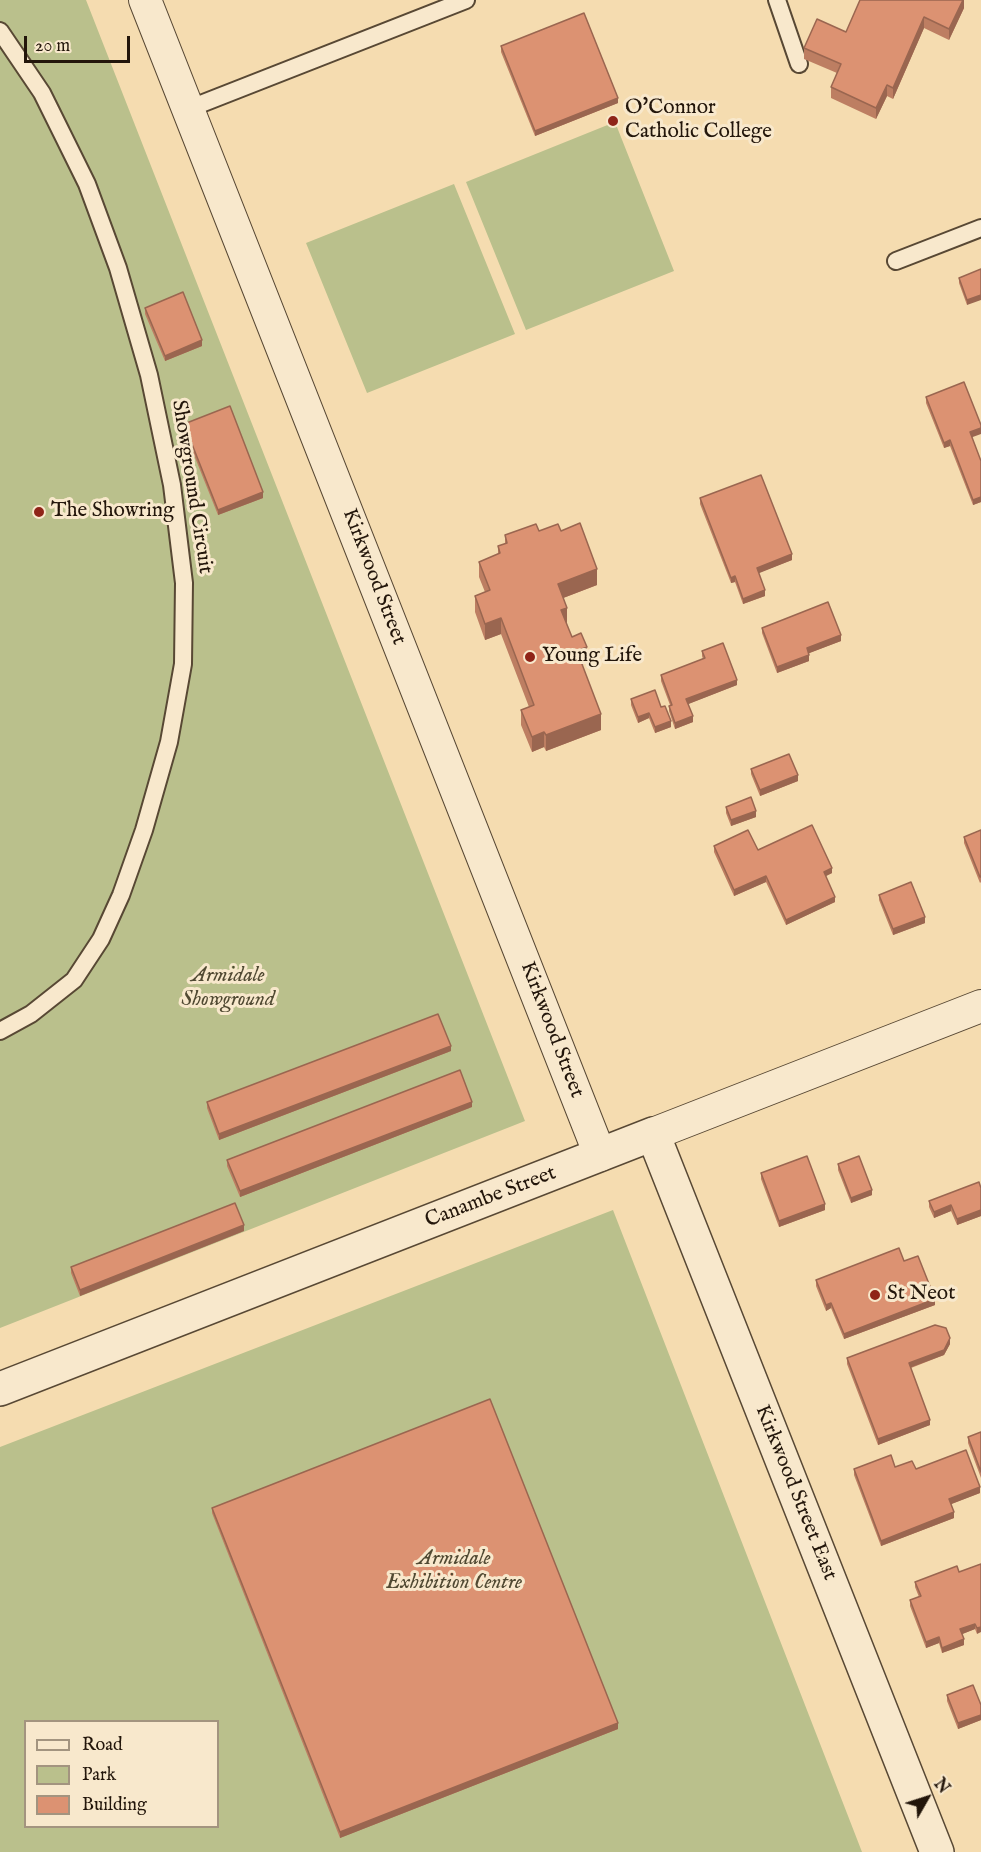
<!DOCTYPE html>
<html>
<head>
<meta charset="utf-8">
<style>
	body { margin:0 }
	#map { position:relative; width:981px; height:1852px; overflow:hidden; background:#f5dcb0; font-family:"IM FELL English",serif }
	canvas { display:block }
	.legend { position:absolute; left:24px; top:1720px; width:195px; height:108px; box-sizing:border-box; background:#f8e8cc; border:2px solid #a3947f; margin:0; padding:8px 10px; list-style:none; font-size:18px; color:#23160b }
	.legend li { display:flex; align-items:center; gap:12px; height:30px }
	.legend b { width:30px; border:2px solid #a3947f }
	.north { position:absolute; left:897px; top:1768px; width:60px; height:60px; -webkit-text-stroke:4px #f8e8cc; paint-order:stroke; rotate:51deg; font-size:16px; font-weight:700; line-height:24px; text-align:center; color:#23160b }
	.north::after { content:''; display:block; margin:auto; width:21px; height:27px; background:#23160b; clip-path:polygon(50% 0,100% 100%,50% 72%,0 100%) }
	.scale { position:absolute; left:24px; top:36px; width:106px; height:27px; box-sizing:border-box; border:3px solid #23160b; border-top:0; padding-left:8px; font-size:18px; line-height:21px; white-space:nowrap; color:#23160b; -webkit-text-stroke:4px #f8e8cc; paint-order:stroke }
</style>
</head>
<body>
<div id="map">
<canvas width="981" height="1852"></canvas>
<ul class="legend">
<li><b style="height:8px;background:#f8e8cc"></b>Road</li>
<li><b style="height:16px;background:#bac08c"></b>Park</li>
<li><b style="height:16px;background:#dc9272"></b>Building</li>
</ul>
<div class="north">N</div>
<div class="scale">20 m</div>
</div>
<script>
const c = document.querySelector('canvas').getContext('2d');
c.lineJoin = 'round';
function fillPath(path, color) { c.fillStyle = color; c.fill(path, 'evenodd'); }
const poly = rows => new Path2D(rows.map(r => 'M' + r).join(''));
function stroke(path, color, width, dash) { c.strokeStyle = color; c.lineWidth = width; c.lineCap = dash ? 'butt' : 'round'; c.setLineDash(dash || []); c.stroke(path); }
function label(font, color, halo, rows, align = 'center') {
  c.font = font + ' "IM FELL English",serif'; c.lineWidth = 6; c.setLineDash([]); c.textBaseline = 'middle'; c.strokeStyle = halo; c.fillStyle = color; for (const [text, x, y, turn = 0] of rows) {
    c.save(); c.translate(x, y); c.rotate((+turn || 0) * Math.PI / 180); c.textAlign = isNaN(turn) ? turn : align; if (halo) c.strokeText(text, 0, 0); c.fillText(text, 0, 0); c.restore();
  }
}
const green = poly([
	[0,0,86,0,525,1121,0,1328],
	[615,122,674,271,526,330,466,182],
	[454,184,515,334,367,393,306,243],
	[613,1210,862,1852,0,1852,0,1447],
	[26,1722,218,1722,218,1826,26,1826]
]);
const service = poly([
	[777,0,799,64],
	[0,31,42,93,87,184,118,268,149,375,172,485,184,583,183,664,169,742,144,830,121,895,101,939,74,980,31,1014,0,1031],
	[188,109,466,0],
	[896,261,981,228]
]);
const minor = poly([
	[145,0,600,1155],
	[653,1134,981,1006]
]);
const tertiary = poly([
	[0,1389,653,1134,937,1852]
]);
const wall = poly([
	[964,0,964,8,949,40,924,28,893,99,887,96,876,119,831,98,831,87,837,73,804,59,804,48,846,32],
	[501,46,618,103,535,136,501,52],
	[981,269,967,305,959,283,959,278],
	[145,308,202,346,165,361,145,314],
	[926,397,972,437,981,461,981,502,973,505,950,446,944,448,926,403],
	[184,424,263,498,218,515,184,430],
	[700,498,792,560,758,573,765,596,743,604,735,582,731,583,700,504],
	[539,531,561,531,597,585,563,598,567,624,566,624,572,637,587,663,582,664,601,730,546,751,544,747,532,752,521,725,521,710,529,707,501,634,485,640,475,612,475,596,485,592,479,577,479,562,498,554,498,546,505,544,505,535],
	[762,628,841,641,809,653,809,661,777,673,762,633],
	[702,651,737,685,688,704,693,722,675,729,669,711,669,706,670,705,661,681,661,675,703,659,702,656],
	[631,699,661,707,671,727,655,733,649,718,638,723,631,705],
	[751,769,798,781,760,796,751,774],
	[726,807,756,817,731,826,726,813],
	[981,830,981,882,980,883,964,843,964,837],
	[714,846,758,850,832,873,826,876,835,902,786,925,766,882,734,896,714,852],
	[879,895,925,923,893,935,879,900],
	[451,1051,219,1140,207,1108,207,1102],
	[472,1107,240,1197,227,1166,227,1160],
	[838,1164,872,1195,851,1203,838,1170],
	[761,1173,825,1210,779,1227,761,1179],
	[981,1188,981,1216,957,1225,951,1211,934,1218,929,1207,929,1201],
	[244,1231,80,1296,71,1273,71,1267],
	[904,1261,935,1305,844,1339,831,1308,826,1311,816,1286,816,1280],
	[950,1344,944,1355,911,1368,930,1425,878,1445,847,1364,847,1358],
	[981,1432,981,1478,968,1443,968,1437],
	[895,1467,916,1469,980,1493,951,1504,954,1518,881,1546,854,1475,854,1469],
	[212,1508,618,1729,340,1838,212,1513],
	[981,1564,977,1634,975,1629,962,1634,964,1645,942,1653,939,1643,926,1648,910,1606,910,1600,919,1597,915,1587,915,1582,959,1572],
	[947,1695,981,1705,981,1720,958,1729,947,1701]
]);
const shadedWall = poly([
	[963,0,964,0,964,8,949,40,949,29],
	[924,17,924,28,893,99,893,88],
	[887,85,887,96,876,119,876,108],
	[618,98,618,103,535,136,535,131],
	[981,295,981,300,967,305,967,300],
	[202,340,202,346,165,361,165,356],
	[981,428,981,434,970,438,970,432],
	[950,440,950,446,944,448,944,443],
	[263,492,263,498,218,515,218,510],
	[981,497,981,502,973,505,973,500],
	[792,554,792,560,757,574,757,568],
	[597,569,597,585,558,600,558,584],
	[735,576,735,582,731,583,731,578],
	[765,590,765,596,743,604,743,599],
	[567,608,567,624,561,626,561,610],
	[501,618,501,634,485,640,485,624],
	[841,635,841,641,807,654,807,648],
	[587,647,587,663,577,666,577,651],
	[809,655,809,661,777,673,777,667],
	[737,680,737,685,686,705,686,699],
	[649,713,649,718,638,723,638,717],
	[601,714,601,730,546,751,546,735],
	[693,716,693,722,675,729,675,723],
	[671,721,671,727,655,733,655,727],
	[544,732,544,747,532,752,532,737],
	[798,775,798,781,760,796,760,790],
	[756,811,756,817,731,826,731,820],
	[832,868,832,873,824,877,824,872],
	[766,876,766,882,734,896,734,890],
	[835,897,835,902,786,925,786,920],
	[925,917,925,923,893,935,893,929],
	[451,1046,451,1051,219,1140,219,1134],
	[472,1102,472,1107,240,1197,240,1191],
	[872,1190,872,1195,851,1203,851,1198],
	[825,1204,825,1210,779,1227,779,1221],
	[951,1205,951,1211,934,1218,934,1212],
	[981,1210,981,1216,957,1225,957,1219],
	[244,1225,244,1231,80,1296,80,1290],
	[935,1299,935,1305,844,1339,844,1334],
	[831,1303,831,1308,826,1311,826,1305],
	[950,1338,950,1344,944,1355,909,1368,909,1363],
	[930,1420,930,1425,878,1445,878,1439],
	[980,1487,980,1493,949,1505,949,1499],
	[954,1512,954,1518,881,1546,881,1541],
	[975,1624,975,1629,960,1635,960,1629],
	[981,1627,981,1632,977,1634,977,1628],
	[939,1637,939,1643,926,1648,926,1642],
	[964,1639,964,1645,942,1653,942,1648],
	[981,1715,981,1720,958,1729,958,1723],
	[618,1723,618,1729,340,1838,340,1832]
]);
const building = poly([
	[860,0,963,0,949,29,924,17,893,88,887,85,876,108,831,87,841,64,804,48,817,19,846,32,860,0],
	[584,13,618,98,535,131,501,46,584,13],
	[981,269,981,295,967,300,959,278,981,269],
	[183,292,202,340,165,356,145,308,183,292],
	[964,382,981,425,981,428,970,432,981,461,981,497,973,500,950,440,944,443,926,397,964,382],
	[230,406,263,492,218,510,184,424,230,406],
	[761,475,792,554,757,568,765,590,743,599,735,576,731,578,700,498,761,475],
	[580,523,597,569,558,584,567,608,561,610,572,637,581,633,587,647,577,651,601,714,546,735,544,732,532,737,521,710,534,705,501,618,485,624,475,596,490,590,479,562,500,553,498,546,507,543,505,535,536,524,539,531,558,524,561,531,580,523],
	[828,602,841,635,807,648,809,655,777,667,762,628,828,602],
	[723,643,737,680,686,699,693,716,675,723,669,706,672,705,661,675,705,658,702,651,723,643],
	[655,690,661,707,665,706,671,721,655,727,649,713,638,717,631,699,655,690],
	[789,754,798,775,760,790,751,769,789,754],
	[751,797,756,811,731,820,726,807,751,797],
	[812,825,832,868,824,872,835,897,786,920,766,876,734,890,714,846,748,830,758,850,812,825],
	[981,830,981,877,980,877,964,837,981,830],
	[911,882,925,917,893,929,879,895,911,882],
	[438,1014,451,1046,219,1134,207,1102,438,1014],
	[460,1070,472,1102,240,1191,227,1160,460,1070],
	[807,1156,825,1204,779,1221,761,1173,807,1156],
	[859,1156,872,1190,851,1198,838,1164,859,1156],
	[979,1182,981,1188,981,1210,957,1219,951,1205,934,1212,929,1201,979,1182],
	[235,1203,244,1225,80,1290,71,1267,235,1203],
	[899,1248,904,1261,918,1256,935,1299,844,1334,831,1303,826,1305,816,1280,899,1248],
	[935,1325,946,1328,950,1338,944,1350,909,1363,930,1420,878,1439,847,1358,935,1325],
	[490,1399,618,1723,340,1832,212,1508,490,1399],
	[981,1432,981,1472,968,1437,981,1432],
	[966,1450,980,1487,949,1499,954,1512,881,1541,854,1469,891,1455,895,1467,912,1461,916,1469,966,1450],
	[981,1564,981,1627,977,1628,975,1624,960,1629,964,1639,942,1648,939,1637,926,1642,910,1600,921,1596,915,1582,957,1566,959,1572,981,1564],
	[973,1685,981,1705,981,1715,958,1723,947,1695,973,1685]
]);
const markers = [
	[613,121,6,"#8f2418"],
	[39,512,6,"#8f2418"],
	[530,657,6,"#8f2418"],
	[875,1295,6,"#8f2418"]
];
const poiNames = [
	["O'Connor",625,109],
	["Catholic College",625,133],
	["The Showring",51,512],
	["Young Life",542,657],
	["St Neot",887,1295]
];
const streetNames = [
	["Showground Circuit",191,487,81],
	["Kirkwood Street",373,577,69],
	["Kirkwood Street",551,1030,69],
	["Canambe Street",491,1198,-21],
	["Kirkwood Street East",795,1493,68]
];
const parkNames = [
	["Armidale",228,977],
	["Showground",228,1001],
	["Armidale",454,1560],
	["Exhibition Centre",454,1584]
];
fillPath(green, '#bac08c');
stroke(service, '#584834', 20);
stroke(minor, '#584834', 34);
stroke(tertiary, '#584834', 36);
stroke(service, '#f8e8cc', 16);
stroke(minor, '#f8e8cc', 32);
stroke(tertiary, '#f8e8cc', 33);
fillPath(wall, '#bd7e62');
fillPath(shadedWall, '#9a6650');
fillPath(building, '#dc9272');
stroke(building, '#9a6650', 1.5);
for (const [x, y, r, color] of markers) { const dot = new Path2D(); dot.arc(x, y, r, 0, 2 * Math.PI); c.fillStyle = color; c.fill(dot); stroke(dot, '#f8e8cc', 2); }
label('21px', '#23160b', '#f8e8cc', poiNames, 'left');
label('21px', '#23160b', '#f8e8cc', streetNames);
label('italic 21px', '#504932', '#f8e8cc', parkNames);
</script>
</body>
</html>
